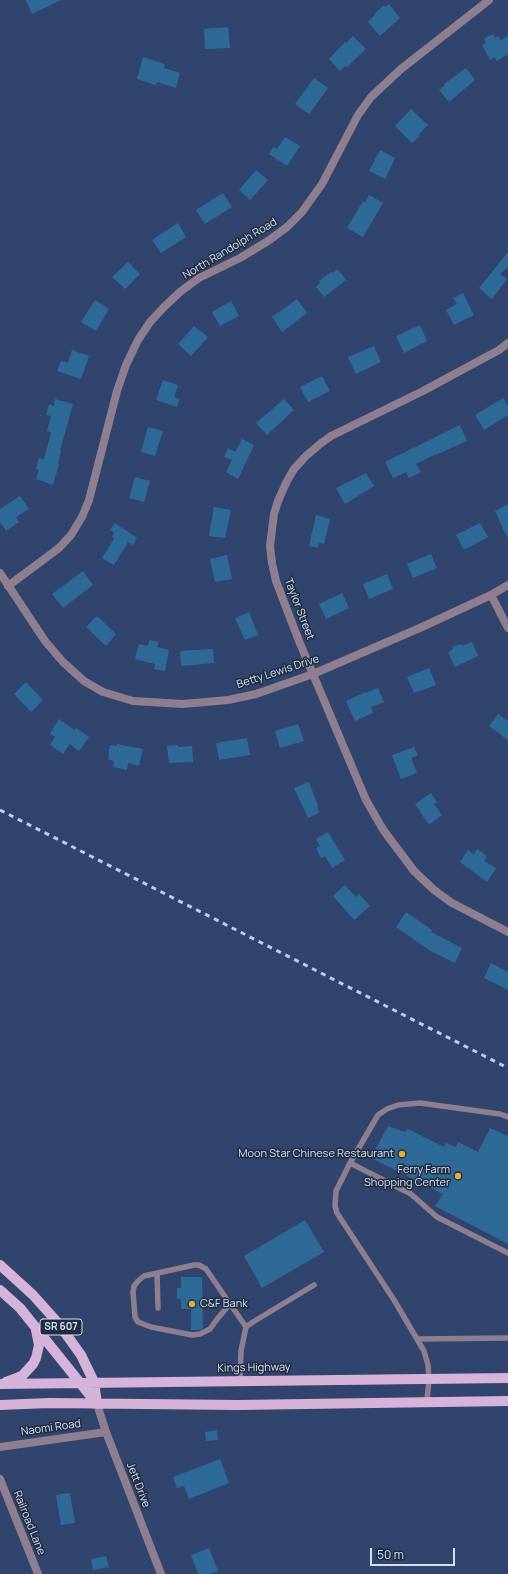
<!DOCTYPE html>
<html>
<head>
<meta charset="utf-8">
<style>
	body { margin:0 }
	#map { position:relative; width:508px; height:1574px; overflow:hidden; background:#31446e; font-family:Manrope,sans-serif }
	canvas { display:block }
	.scale { position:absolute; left:370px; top:1548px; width:85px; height:18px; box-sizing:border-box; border:2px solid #d3e0f9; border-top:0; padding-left:5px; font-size:12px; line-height:14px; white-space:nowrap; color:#d3e0f9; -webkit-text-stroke:3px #222c3f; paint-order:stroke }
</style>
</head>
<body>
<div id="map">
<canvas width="508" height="1574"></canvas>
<div class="scale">50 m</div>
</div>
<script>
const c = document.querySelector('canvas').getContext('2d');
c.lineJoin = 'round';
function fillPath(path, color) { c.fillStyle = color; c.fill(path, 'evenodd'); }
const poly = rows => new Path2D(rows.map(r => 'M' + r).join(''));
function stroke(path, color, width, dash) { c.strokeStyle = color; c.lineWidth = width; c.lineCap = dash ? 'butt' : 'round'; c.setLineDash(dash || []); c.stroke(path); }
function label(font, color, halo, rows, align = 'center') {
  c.font = font + ' Manrope,sans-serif'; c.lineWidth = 3; c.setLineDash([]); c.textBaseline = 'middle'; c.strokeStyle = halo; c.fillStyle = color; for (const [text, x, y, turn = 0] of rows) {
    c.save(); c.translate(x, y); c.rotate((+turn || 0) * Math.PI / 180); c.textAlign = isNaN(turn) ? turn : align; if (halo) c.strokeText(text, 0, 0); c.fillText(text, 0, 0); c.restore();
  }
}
const building = poly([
	[26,0,61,0,32,14],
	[389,4,400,18,380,36,368,22,375,15,374,14,384,5,385,7],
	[228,27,230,48,205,49,204,29],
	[493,34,495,38,498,36,501,40,508,36,508,54,497,61,494,57,490,60,482,45,486,43,484,39],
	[353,36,366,49,347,67,345,66,340,71,329,59,345,42,346,43],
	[143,57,165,64,164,68,180,73,176,88,157,82,156,85,137,79],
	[466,68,475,80,449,102,439,90,445,85,444,84],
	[314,78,328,88,309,114,295,104],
	[411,109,428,125,418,135,420,136,412,143,395,126],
	[285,137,300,146,287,166,269,154,273,147,277,149],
	[380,150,395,158,385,179,369,171],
	[256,170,268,180,250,200,239,190],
	[223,193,232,207,205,224,196,210],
	[369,195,383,203,363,237,347,228,363,201,365,202],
	[178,223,186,237,161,253,152,240],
	[508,252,508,267,500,274,507,279,492,299,479,288],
	[128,262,140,274,125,289,112,277],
	[338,269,346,280,324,297,316,287,320,283,319,281,331,272,332,273],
	[463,293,474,315,454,325,446,310,457,304,453,298],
	[297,299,307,313,282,332,272,317],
	[95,300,109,309,96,331,81,322],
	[231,301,239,316,220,326,212,312],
	[420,325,427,341,404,353,396,336],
	[194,326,208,337,191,356,178,344],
	[374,346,381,362,356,374,348,357],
	[72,350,89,356,81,379,57,371,61,361,68,363],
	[322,376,330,391,308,402,300,387],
	[163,380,178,385,174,397,179,399,177,407,156,400],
	[503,398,508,406,508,415,484,430,475,415],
	[55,399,73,404,60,451,61,451,58,463,59,464,53,485,36,479,39,470,36,469,39,458,44,459,47,448,51,432,47,431,51,416,46,415,49,404,54,406],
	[284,399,294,410,267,435,256,423],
	[460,425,467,441,436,455,436,454,416,464,421,472,409,478,406,472,393,478,385,462],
	[148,427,163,431,155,456,141,452],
	[242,439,254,445,238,479,226,472,232,460,224,457,228,448,235,452],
	[366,473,374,486,345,504,336,488],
	[135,477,150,481,144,502,129,498],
	[20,496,29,509,16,517,19,522,6,531,0,522,0,509],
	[508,504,508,539,495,511],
	[214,507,231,510,225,538,209,536],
	[316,515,330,519,324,544,319,543,318,548,309,546],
	[115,523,137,538,133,545,128,542,114,565,102,558,114,539,112,537,114,533,110,530],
	[480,523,488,537,464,550,456,535],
	[431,554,437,568,413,578,407,564],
	[227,555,232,579,215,582,210,559],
	[83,571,93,585,63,608,52,594],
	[387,574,393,589,369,599,363,584],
	[342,593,349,608,326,619,319,604],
	[249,612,258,635,245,640,235,618],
	[97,616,116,634,106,646,86,627],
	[149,640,159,642,157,647,169,650,165,671,154,669,155,664,135,659,139,644,148,646],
	[472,642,478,656,455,667,448,652,453,649,452,647,461,644,462,646],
	[213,649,214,663,181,666,180,651],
	[429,668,436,685,414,693,407,677],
	[26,682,43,700,31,712,14,694],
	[378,688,384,702,371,707,373,713,355,721,346,701,366,692,366,693],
	[498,714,508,721,508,740,489,726],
	[59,719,74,730,76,728,89,737,79,751,70,744,63,754,50,745,55,737,50,733],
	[298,724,304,741,280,748,275,731],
	[247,738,250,755,219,760,216,743],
	[117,744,143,749,139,766,128,763,127,770,113,767,114,761,108,759,110,745,117,746],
	[178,745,178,747,192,746,193,762,169,763,167,746],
	[414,747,418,755,411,758,417,773,401,779,392,755],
	[309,782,318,806,317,806,319,813,308,818,294,788],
	[431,793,437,802,434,804,442,815,429,825,415,804],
	[328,832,345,860,332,868,325,856,321,858,316,848,320,846,316,839],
	[477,849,487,856,484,861,496,868,487,882,460,862,468,850,474,855],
	[345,885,356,897,359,894,370,906,354,920,333,896],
	[406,912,432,930,431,932,462,948,455,963,429,950,396,927],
	[491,963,508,972,508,990,484,978],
	[388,1126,405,1132,408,1129,444,1147,446,1143,456,1147,458,1142,478,1152,490,1128,508,1136,508,1244,435,1206,443,1194,371,1158],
	[305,1220,324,1252,262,1288,244,1256],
	[181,1277,202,1277,203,1328,199,1330,191,1330,191,1309,181,1309,181,1299,177,1299,177,1288,181,1288],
	[217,1430,218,1440,206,1441,205,1432],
	[220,1459,229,1483,189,1499,184,1486,177,1488,173,1477],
	[70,1493,75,1523,61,1525,56,1495],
	[209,1548,218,1571,210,1574,198,1574,191,1555],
	[106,1556,109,1567,93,1570,91,1559]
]);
const lane = poly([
	[350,1163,411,1194,437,1217,508,1253],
	[157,1273,158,1308],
	[230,1304,218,1318,210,1329,200,1334,192,1335,151,1327,138,1322,135,1317,133,1292,134,1286,138,1281,144,1276,194,1265,199,1265,206,1269,246,1327,241,1351,240,1380],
	[246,1327,253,1322,314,1285],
	[419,1339,508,1338],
	[427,1401,429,1379,428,1365,424,1351,394,1300,337,1213,335,1206,336,1191,350,1163,378,1115,387,1109,398,1105,420,1103,500,1114,508,1117]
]);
const street = poly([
	[508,343,499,350,423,391,331,436,320,444,306,456,294,469,287,481,278,501,274,514,270,546,272,563,276,581,299,641,366,800,384,831,414,871,434,890,452,903,508,932],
	[0,573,45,641,63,662,84,681,103,692,133,701,183,704,228,700,256,694,313,674,422,627,491,595,508,585],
	[8,586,59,548,71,535,82,517,89,500,117,391,126,365,138,340,150,322,165,306,181,291,199,278,240,258,268,241,287,227,302,212,322,184,358,115,371,97,401,69,489,0],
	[491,595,508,628],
	[97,1404,106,1432,161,1574],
	[0,1447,106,1432],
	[0,1479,38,1574]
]);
const primary = poly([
	[0,1265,33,1295,58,1323,81,1355,94,1382,97,1404],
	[0,1290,20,1308,97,1404],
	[6,1382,22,1376,33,1364,36,1358,39,1345,36,1330],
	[0,1384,508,1378],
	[0,1405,49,1403,238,1405,508,1401]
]);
const rail = poly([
	[0,810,508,1068]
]);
const markers = [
	[402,1154,4,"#e2af34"],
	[458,1176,4,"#e2af34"],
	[192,1304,4,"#e2af34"]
];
const shields = [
	[61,1327,42]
];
const shieldNames = [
	["SR 607",61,1327]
];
const streetNames = [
	["North Randolph Road",230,249,-31],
	["Taylor Street",299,609,69],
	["Betty Lewis Drive",278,672,-18],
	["Kings Highway",254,1368,-1],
	["Naomi Road",51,1428,-8],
	["Jett Drive",138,1485,69],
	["Railroad Lane",29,1523,68]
];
const poiNames = [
	["Moon Star Chinese Restaurant",394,1154],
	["Ferry Farm",450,1170],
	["Shopping Center",450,1183],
	["C&F Bank",200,1304,"left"]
];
fillPath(building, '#2e6a98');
stroke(lane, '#8f7d90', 5.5);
stroke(street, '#8f7d90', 8);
stroke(primary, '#d6b3d8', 10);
stroke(rail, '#c0cee9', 3, [5, 5]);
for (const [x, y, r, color] of markers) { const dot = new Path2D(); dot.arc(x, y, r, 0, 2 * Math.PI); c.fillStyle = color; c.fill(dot); stroke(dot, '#222c3f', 1.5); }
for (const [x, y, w] of shields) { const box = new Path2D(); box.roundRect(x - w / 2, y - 8, w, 16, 3); c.fillStyle = '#222c3f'; c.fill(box); stroke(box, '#d3e0f9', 1); }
label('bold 10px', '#d3e0f9', null, shieldNames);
label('11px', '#d3e0f9', '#222c3f', streetNames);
label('11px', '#d3e0f9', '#222c3f', poiNames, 'right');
</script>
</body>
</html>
